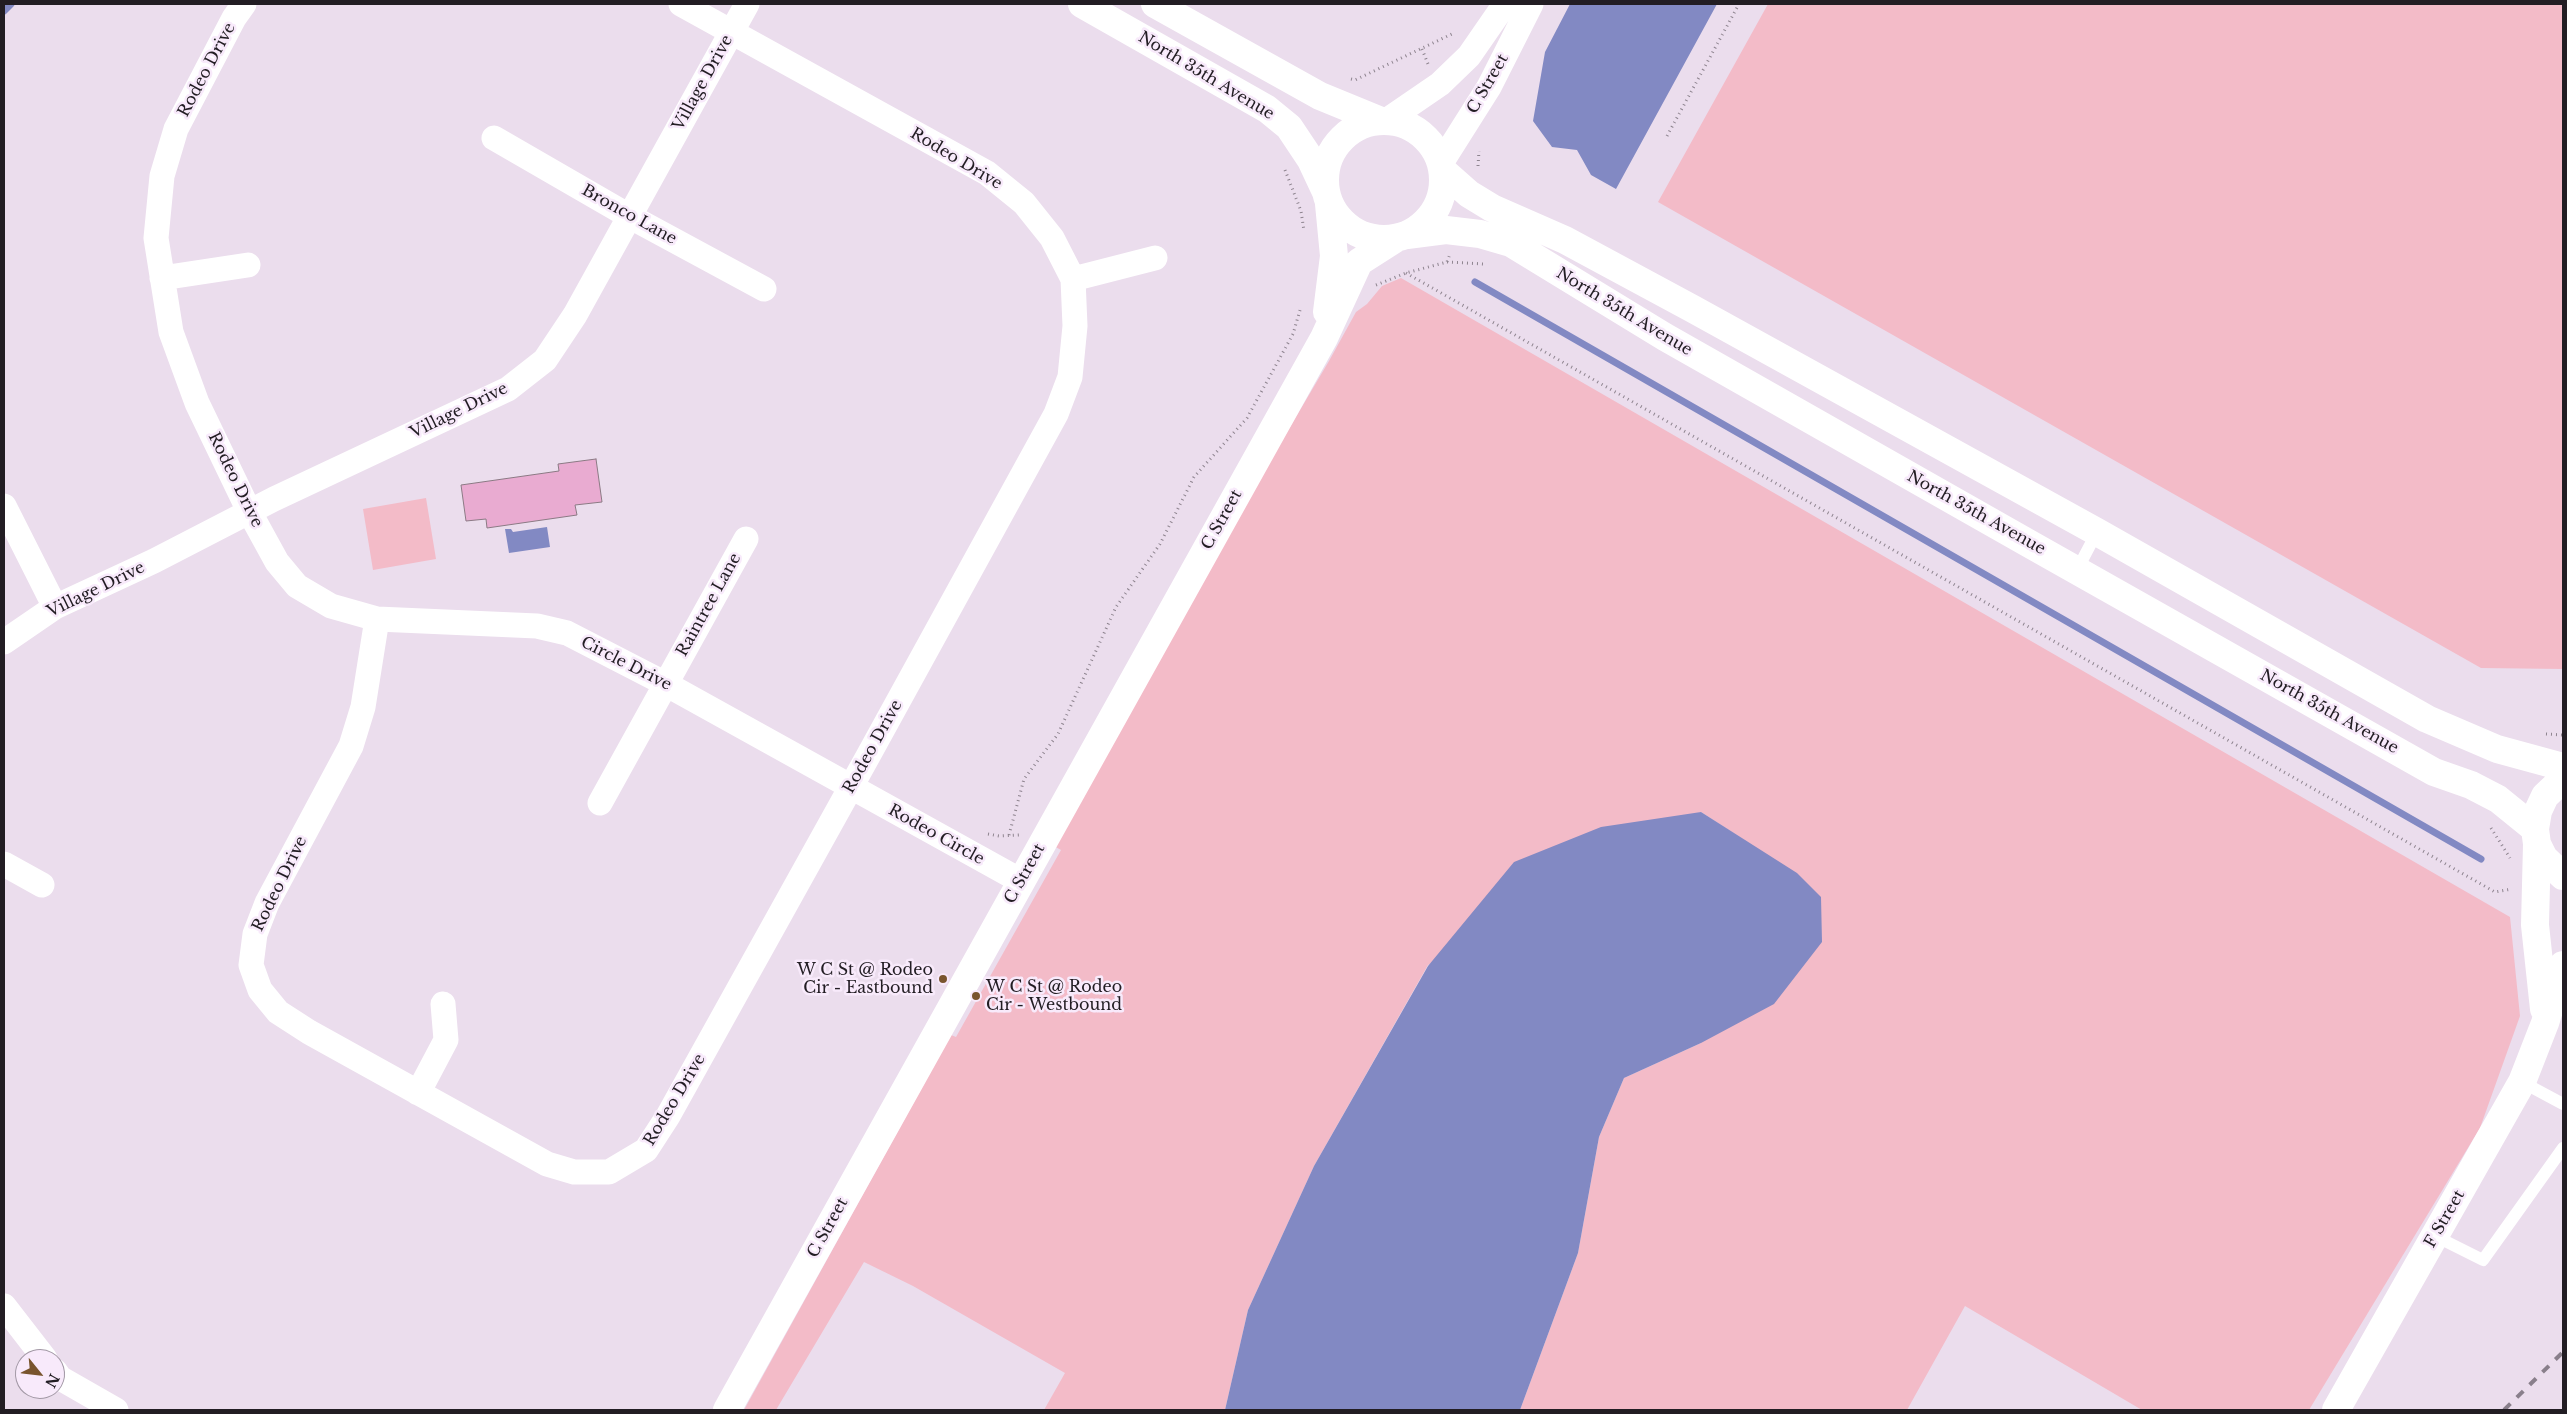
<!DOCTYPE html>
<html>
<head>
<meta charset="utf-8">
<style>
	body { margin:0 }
	#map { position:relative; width:2567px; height:1414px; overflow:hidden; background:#ebdded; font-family:"Libre Baskerville",serif }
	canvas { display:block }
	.frame { position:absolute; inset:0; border:5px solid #221d23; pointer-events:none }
	.north { position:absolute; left:15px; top:1349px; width:50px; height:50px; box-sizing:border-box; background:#f8eafb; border:1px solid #a298a5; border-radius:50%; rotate:119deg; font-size:14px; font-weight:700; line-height:20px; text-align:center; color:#221d23 }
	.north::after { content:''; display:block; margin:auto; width:18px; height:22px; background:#79552e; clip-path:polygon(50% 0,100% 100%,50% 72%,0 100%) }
</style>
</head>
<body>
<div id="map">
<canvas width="2567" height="1414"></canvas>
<div class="frame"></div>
<div class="north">N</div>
</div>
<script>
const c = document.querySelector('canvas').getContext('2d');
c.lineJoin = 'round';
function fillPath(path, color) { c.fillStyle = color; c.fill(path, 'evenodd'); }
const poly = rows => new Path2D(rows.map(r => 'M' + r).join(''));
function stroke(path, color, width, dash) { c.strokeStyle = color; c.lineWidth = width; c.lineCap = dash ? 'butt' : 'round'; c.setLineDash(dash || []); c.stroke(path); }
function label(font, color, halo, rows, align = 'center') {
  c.font = font + ' "Libre Baskerville",serif'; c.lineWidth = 5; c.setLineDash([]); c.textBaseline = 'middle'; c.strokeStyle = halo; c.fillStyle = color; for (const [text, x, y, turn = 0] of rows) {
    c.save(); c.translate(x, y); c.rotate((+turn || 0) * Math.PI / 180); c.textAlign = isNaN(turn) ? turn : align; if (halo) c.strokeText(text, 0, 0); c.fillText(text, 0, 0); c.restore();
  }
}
const green = poly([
	[1768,4,2563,4,2563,669,2481,668,1658,202],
	[1401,278,2510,917,2520,1016,2480,1128,2309,1410,2142,1410,1965,1306,1907,1410,1520,1410,1578,1253,1599,1137,1624,1078,1701,1043,1741,838,1701,812,1428,965,1314,1166,1248,1310,1225,1410,1044,1410,1065,1373,913,1286,864,1262,776,1410,744,1410,951,1035,956,1037,1061,850,1054,846,1228,532,1329,361,1356,312,1367,304,1382,286],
	[426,498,436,559,373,570,363,509]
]);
const water = poly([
	[1570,4,1717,4,1616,189,1591,175,1577,150,1552,147,1533,121,1545,52],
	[547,527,550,547,509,553,505,529,511,529,513,532],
	[1701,812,1797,873,1821,897,1822,942,1774,1004,1701,1043,1624,1078,1599,1137,1578,1253,1520,1410,1225,1410,1248,1310,1314,1166,1428,966,1514,862,1601,827]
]);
const stream = poly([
	[4,11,11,4],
	[1475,282,2481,859]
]);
const building = poly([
	[596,459,602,502,575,505,577,515,487,528,486,519,466,521,461,485,559,471,558,464,596,459]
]);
const path = poly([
	[1422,49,1428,64],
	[1351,79,1355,80,1454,33],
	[1667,136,1739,4],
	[1478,166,1479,151],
	[1285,170,1301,211,1304,231],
	[1447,262,1484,264],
	[1406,273,2495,892,2512,889],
	[1376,285,1406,273,1447,262,1450,254],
	[2546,734,2563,735],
	[2491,828,2510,858],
	[988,834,999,836,1019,835],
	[1009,835,1024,779,1058,734,1116,607,1160,544,1194,477,1247,418,1293,334,1300,310]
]);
const service = poly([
	[2077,570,2097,532],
	[2522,1082,2563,1104],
	[2435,1236,2483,1260,2563,1148]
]);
const minor = poly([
	[244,4,234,18,176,129,162,176,156,238,171,332,197,403,249,511,277,562,297,586,331,606,377,619,537,626,567,633,664,683,1021,881],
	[1386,121,1440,84,1469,56,1505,4],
	[494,138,629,216,764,289],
	[1441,163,1489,87,1531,4],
	[162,278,248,265],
	[1073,279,1155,258],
	[4,506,55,607],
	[377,619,363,707,351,746,267,903,255,934,251,965,260,990,278,1012,309,1032,547,1164,574,1172,609,1172,646,1150,668,1116,867,758,1056,414,1070,377,1075,326,1073,279,1052,238,1024,203,987,173,681,4],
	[4,642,55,607,154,561,274,499,508,389,545,360,575,315,747,4],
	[600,803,746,539],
	[4,864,42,885],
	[418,1093,446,1040,443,1004],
	[4,1306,45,1359],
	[55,1371,60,1378,116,1410]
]);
const tertiary = poly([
	[1082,4,1267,109,1289,127,1311,160,1326,192],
	[1155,4,1320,96,1381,121],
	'1325 180a59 59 0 1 1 118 0a59 59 0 1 1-118 0Z',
	[1443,171,1469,194,1492,208,1565,240,1693,309,2097,532,2427,719,2497,749,2563,767],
	[1407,235,1446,230,1480,234,1511,243,1665,337,2028,543,2434,772,2471,785,2498,799,2535,829],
	[1327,312,1334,256,1329,204],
	[2563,779,2545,796,2538,811,2535,829,2537,844,2544,858,2563,876],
	[2537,844,2535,925,2544,1009],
	[727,1410,1324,338,1359,262,1395,239],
	[2336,1410,2522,1082,2545,1023,2563,965]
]);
const rail = poly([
	[2504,1410,2563,1352]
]);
const markers = [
	[943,979,5,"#79552e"],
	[976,996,5,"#79552e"]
];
const streetNames = [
	["Rodeo Drive",207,70,-62],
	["North 35th Avenue",1206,76,31],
	["Village Drive",703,83,-61],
	["C Street",1488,84,-60],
	["Rodeo Drive",956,159,31],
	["Bronco Lane",629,215,29],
	["North 35th Avenue",1624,312,31],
	["Village Drive",459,411,-26],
	["Rodeo Drive",235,480,64],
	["North 35th Avenue",1976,513,29],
	["C Street",1222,520,-61],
	["Village Drive",96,590,-26],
	["Raintree Lane",709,605,-61],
	["Circle Drive",626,664,27],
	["North 35th Avenue",2329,712,29],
	["Rodeo Drive",873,747,-61],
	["Rodeo Circle",936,835,29],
	["C Street",1025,874,-61],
	["Rodeo Drive",280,884,-64],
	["Rodeo Drive",675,1100,-59],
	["F Street",2445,1219,-60],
	["C Street",828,1228,-61]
];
const poiNames = [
	["W C St @ Rodeo",933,970],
	["Cir - Eastbound",933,988],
	["W C St @ Rodeo",986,987,"left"],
	["Cir - Westbound",986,1005,"left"]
];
fillPath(green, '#f3bbc8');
fillPath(water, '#8289c3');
stroke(stream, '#8289c3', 7);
fillPath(building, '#e9abd1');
stroke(building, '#8b7a84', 1);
stroke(path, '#8e848f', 3, [1, 4]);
stroke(service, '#fff', 12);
stroke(minor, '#fff', 25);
stroke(tertiary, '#fff', 28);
stroke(rail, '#897f8b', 4, [9, 9]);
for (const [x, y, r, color] of markers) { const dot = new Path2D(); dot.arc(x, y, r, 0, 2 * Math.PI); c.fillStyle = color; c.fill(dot); stroke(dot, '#f8eafb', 2); }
label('16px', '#221d23', '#f8eafb', streetNames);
label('16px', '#221d23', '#f8eafb', poiNames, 'right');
</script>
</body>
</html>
